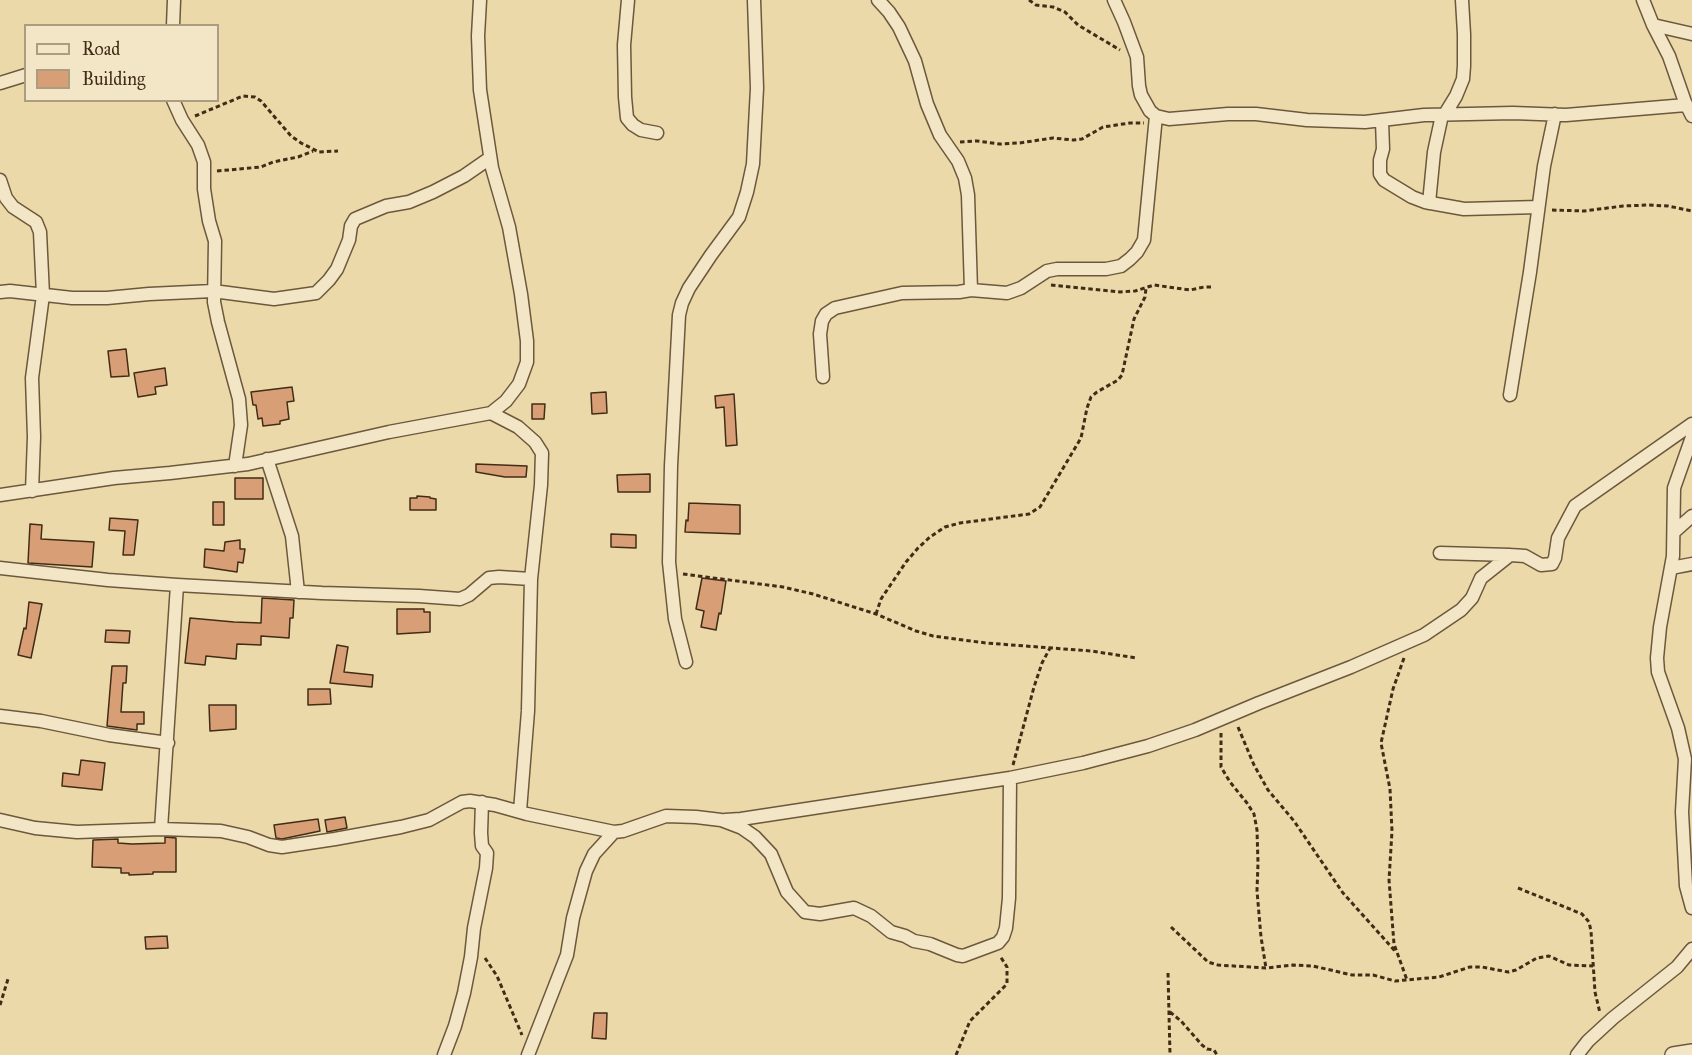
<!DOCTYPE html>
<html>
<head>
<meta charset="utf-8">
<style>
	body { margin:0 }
	#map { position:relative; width:1692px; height:1055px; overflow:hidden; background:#ecd9a9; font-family:"IM FELL Great Primer",serif }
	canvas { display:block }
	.legend { position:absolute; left:24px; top:24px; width:195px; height:78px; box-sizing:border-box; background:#f3e6c7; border:2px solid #ac9c81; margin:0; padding:8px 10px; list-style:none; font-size:18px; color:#412d17 }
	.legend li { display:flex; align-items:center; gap:12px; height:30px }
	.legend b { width:30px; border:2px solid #ac9c81 }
</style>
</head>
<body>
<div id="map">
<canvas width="1692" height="1055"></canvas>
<ul class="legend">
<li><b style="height:8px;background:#f3e6c7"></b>Road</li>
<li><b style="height:16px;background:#d89e75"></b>Building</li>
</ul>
</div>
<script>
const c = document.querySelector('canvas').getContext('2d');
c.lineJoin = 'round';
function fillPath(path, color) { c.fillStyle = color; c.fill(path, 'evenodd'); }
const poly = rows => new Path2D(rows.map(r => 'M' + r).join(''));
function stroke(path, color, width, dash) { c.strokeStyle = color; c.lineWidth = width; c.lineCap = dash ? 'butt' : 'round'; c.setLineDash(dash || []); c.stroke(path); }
const building = poly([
	[126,349,129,376,111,377,108,351,126,349],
	[165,368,167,385,155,387,156,394,138,397,134,373,165,368],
	[292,387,294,401,287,402,289,419,280,421,280,424,263,426,262,418,258,419,256,405,253,405,251,392,292,387],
	[606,392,607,413,592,414,591,393,606,392],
	[734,394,737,445,726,446,724,407,716,408,715,396,734,394],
	[532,404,545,404,544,419,532,419,532,404],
	[476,464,527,466,526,477,505,477,476,472,476,464],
	[650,474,650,492,618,492,617,475,650,474],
	[235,478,263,478,263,499,235,499,235,478],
	[417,496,430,497,430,498,436,499,436,510,410,510,410,498,417,498,417,496],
	[213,502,224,502,224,525,213,525,213,502],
	[689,503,740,505,740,534,685,532,686,520,688,521,689,503],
	[110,518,138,520,134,555,123,555,125,531,109,530,110,518],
	[30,524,42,525,41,539,94,542,92,567,28,563,30,524],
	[611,534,636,535,636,548,611,547,611,534],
	[240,540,240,549,245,549,243,563,238,562,237,572,204,567,205,549,224,551,225,542,240,540],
	[702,578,726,581,721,614,719,613,716,630,701,627,704,611,696,609,702,578],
	[262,598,294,600,293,618,290,618,289,638,261,636,261,645,237,644,236,659,206,656,205,665,185,663,190,618,234,622,261,623,262,598],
	[29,602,42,604,31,658,18,655,24,628,26,629,29,602],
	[397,609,424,609,424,612,430,612,430,632,397,634,397,609],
	[106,630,130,631,129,643,105,642,106,630],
	[337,645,348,647,344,672,373,675,372,687,330,683,337,645],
	[112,666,127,666,126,683,123,683,121,712,144,712,144,724,137,724,137,730,107,726,112,666],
	[308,689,330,689,331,704,308,705,308,689],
	[209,705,236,705,236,729,210,731,209,705],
	[81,760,105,763,102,790,62,786,63,773,79,775,81,760],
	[345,817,347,828,327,832,325,820,345,817],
	[318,819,320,831,282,839,276,838,274,825,318,819],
	[165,837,176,838,176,872,153,872,153,874,129,875,129,873,121,873,121,868,92,867,93,840,118,839,118,843,132,844,165,843,165,837],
	[167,936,168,948,146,949,145,937,167,936],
	[594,1013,607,1013,606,1039,592,1038,594,1013]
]);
const path = poly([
	[1029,0,1036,5,1053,7,1065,12,1078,25,1120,50],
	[195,116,243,96,255,97,261,101,291,136,301,143,319,152,338,151],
	[960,142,977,141,1000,144,1019,143,1053,138,1073,140,1082,139,1103,127,1130,123,1144,123],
	[217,171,261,167,273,162,298,157,313,151],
	[1552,210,1584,211,1623,206,1649,205,1668,206,1692,211],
	[1051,285,1120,292,1135,291,1154,285,1190,290,1204,287,1213,287],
	[683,574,783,587,813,594,876,614,916,631,933,636,986,643,1091,651,1137,658],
	[876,614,881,599,906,562,918,548,930,537,945,527,960,523,1029,514,1040,507,1081,438,1087,408,1091,397,1097,392,1118,380,1122,375,1134,319,1145,297,1146,288],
	[1404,658,1393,689,1381,743,1390,789,1392,831,1389,880,1394,944,1407,980],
	[1238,727,1254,765,1268,790,1294,821,1343,893,1395,951],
	[1221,733,1221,767,1230,782,1247,803,1254,814,1257,830,1258,863,1257,891,1261,937,1266,968],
	[1013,765,1034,687,1042,663,1050,648],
	[1518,888,1582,914,1589,922,1591,931,1595,992,1600,1013],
	[1171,927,1208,962,1218,965,1266,968,1293,965,1313,966,1352,975,1373,975,1395,981,1439,977,1470,967,1482,967,1508,972,1516,970,1537,958,1549,956,1569,965,1593,966],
	[485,958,497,976,522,1035],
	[1168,973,1170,1055],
	[0,1005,8,979],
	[1170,1012,1181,1021,1202,1045,1207,1049,1214,1050,1217,1055],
	[956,1055,970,1021,1007,984,1007,967,1000,956]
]);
const minor = poly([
	[628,0,624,45,625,97,627,118,633,125,641,130,657,133],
	[878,0,889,12,899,27,915,61,927,104,940,135,958,161,965,178,968,195,971,290],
	[1114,0,1124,22,1137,57,1139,86,1141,95,1150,111,1156,116,1169,119,1228,114,1256,114,1307,120,1365,122,1424,115,1513,113,1566,115,1686,105],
	[1643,0,1653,25,1669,56,1685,102,1692,116],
	[1653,25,1692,34],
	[173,26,174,0],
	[0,83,26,75],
	[173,100,182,120,198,145,204,162,204,189,209,221,215,241,214,302,218,322,239,399,241,425,235,466],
	[1445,114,1456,96,1463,79,1464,66,1464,34,1462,0],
	[1382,121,1383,149,1380,160,1380,174,1384,180,1412,197,1425,202,1464,209,1538,207],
	[0,180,6,198,13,207,36,222,40,232,43,295,32,378,34,437,32,491],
	[1429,203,1434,152,1442,115],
	[0,292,10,291,72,298,107,298,149,294,213,291,274,299,316,293,329,280,337,269,349,240,351,226,355,219,386,206,409,202,433,192,464,176,490,158],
	[823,377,820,334,822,321,826,314,835,308,902,293,959,292,971,290,1007,293,1021,288,1047,271,1057,269,1106,269,1121,266,1130,259,1137,252,1144,240,1156,116],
	[1510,395,1530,272,1544,166,1555,114],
	[491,413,518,427,535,442,542,453,541,485,531,579,528,711,520,811],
	[1692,437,1674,488,1673,556,1660,627,1657,658,1658,672,1678,728,1685,759,1682,812,1686,886,1692,908],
	[267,459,292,536,298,592],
	[0,495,114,478,170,473,248,464,389,432,491,413,506,401,519,384,527,362,527,341,521,294,509,227,492,168,480,90,478,36,480,0],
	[1674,532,1692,516],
	[1440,553,1510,555,1525,556,1541,565,1552,564,1555,558,1558,538,1575,506,1692,424],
	[0,568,108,580,177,585,322,593,419,596,460,599,469,595,489,578,499,577,531,579],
	[1671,568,1692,564],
	[686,662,675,619,669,562,671,466,679,315,682,303,689,288,711,255,739,217,747,192,753,164,757,88,754,0],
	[0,716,41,721,109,735,168,743],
	[0,820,35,828,77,832,161,829,221,831,248,837,269,845,282,847,335,839,401,827,429,820,462,802,470,801,495,805,527,814,614,832,623,831,666,816,696,817,721,820,742,828,755,837,771,854,787,892,805,912,820,914,854,908,871,916,891,932,905,936,914,941,930,944,957,955,963,956,998,943,1003,937,1006,928,1009,898,1010,778],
	[725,820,741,819,1010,778,1083,763,1148,746,1195,730,1259,703,1351,667,1424,635,1461,610,1472,598,1481,578,1510,555],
	[161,829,177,585],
	[444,1055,455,1026,464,993,471,957,474,928,486,868,487,853,482,846,481,833,482,802],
	[528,1055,567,955,573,918,586,871,594,854,614,832],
	[1577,1055,1588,1041,1613,1018,1677,967,1692,949]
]);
const tertiary = poly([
	[1673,1055,1692,1052]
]);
fillPath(building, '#d89e75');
stroke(building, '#412d17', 1.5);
stroke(minor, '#6c583c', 15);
stroke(tertiary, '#6c583c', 18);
stroke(path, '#412d17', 3, [4.5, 3]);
stroke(minor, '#f3e6c7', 12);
stroke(tertiary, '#f3e6c7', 15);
</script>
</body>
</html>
